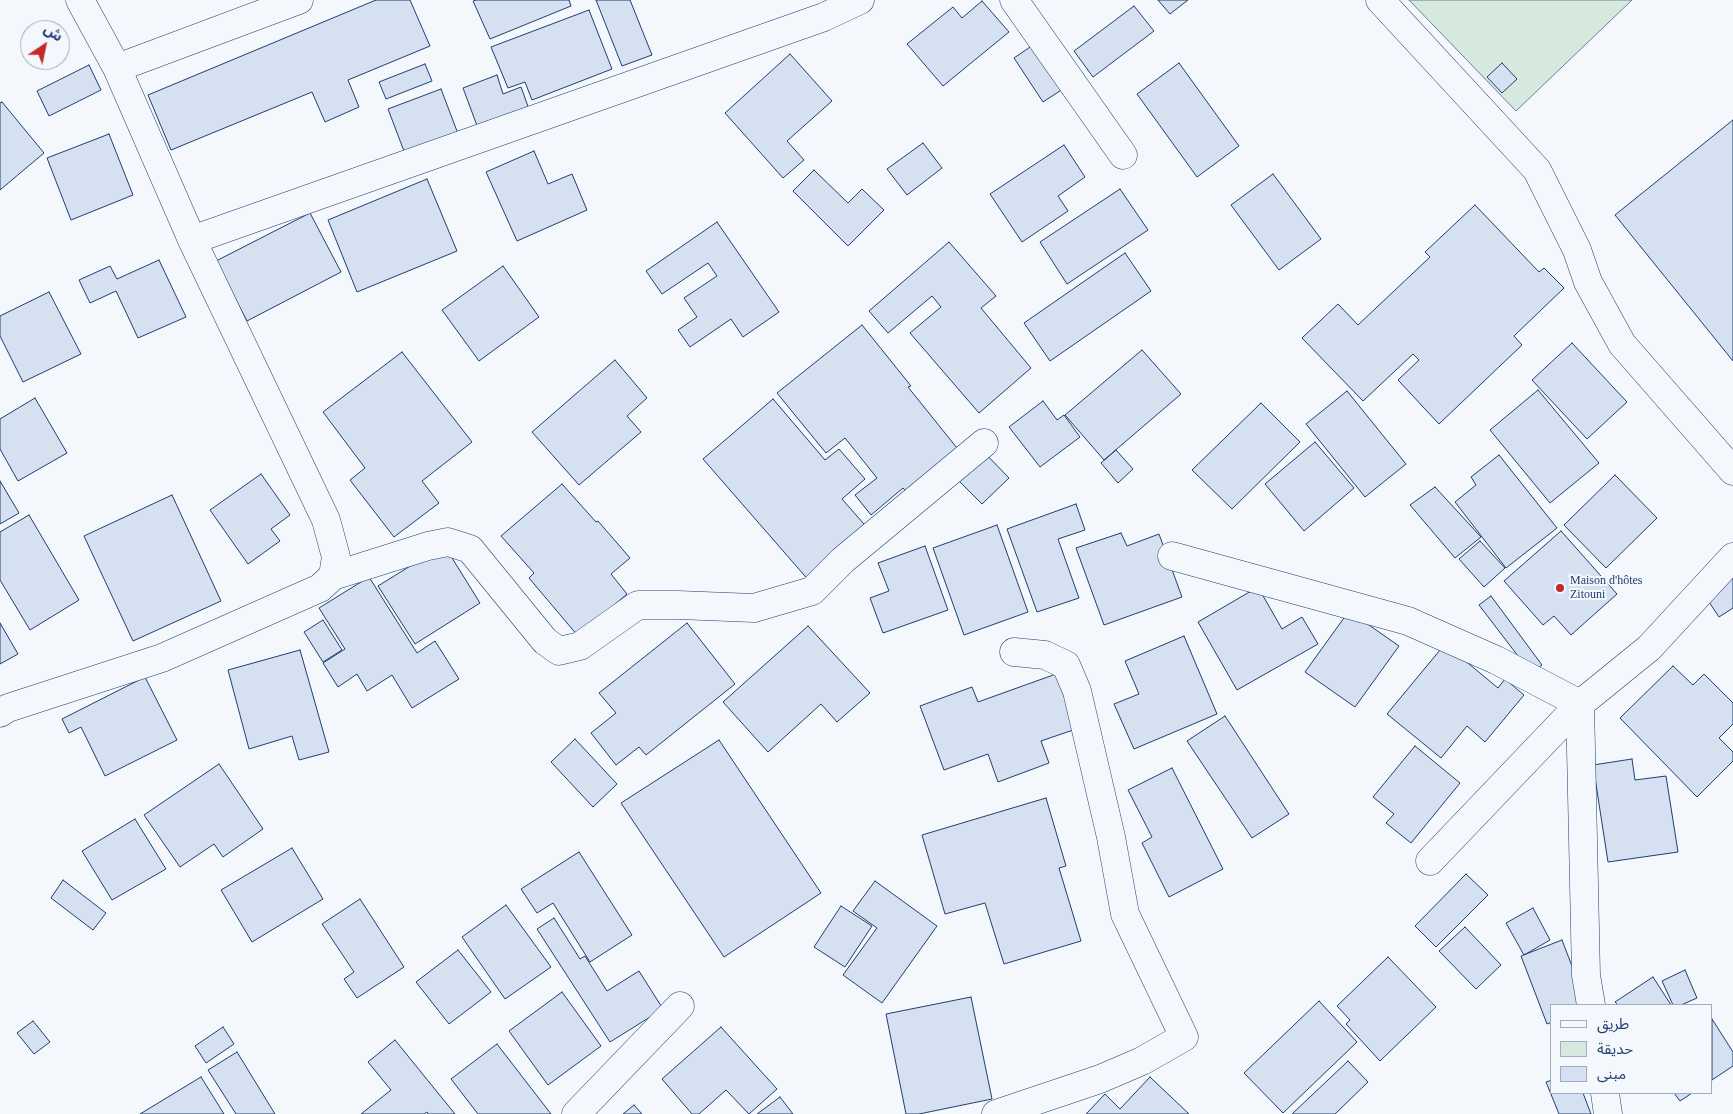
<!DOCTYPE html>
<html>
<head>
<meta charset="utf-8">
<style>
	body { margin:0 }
	#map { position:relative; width:1733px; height:1114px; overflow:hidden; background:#f4f7fb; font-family:"Times New Roman","Noto Sans Arabic",serif }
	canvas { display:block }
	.legend { position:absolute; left:1550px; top:1004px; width:162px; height:90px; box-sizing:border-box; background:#f4f7fb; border:1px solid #9eadc5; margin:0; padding:6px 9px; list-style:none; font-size:15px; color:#1d3f73 }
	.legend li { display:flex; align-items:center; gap:10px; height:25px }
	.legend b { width:25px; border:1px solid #9eadc5 }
	.north { position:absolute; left:20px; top:20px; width:50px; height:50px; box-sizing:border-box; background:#f4f7fb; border:1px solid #9eadc5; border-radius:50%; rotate:34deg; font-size:14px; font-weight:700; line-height:20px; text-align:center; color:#1d3f73 }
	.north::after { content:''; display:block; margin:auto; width:18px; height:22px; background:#c62828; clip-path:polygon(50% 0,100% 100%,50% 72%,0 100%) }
</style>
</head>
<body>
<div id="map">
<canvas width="1733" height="1114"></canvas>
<ul class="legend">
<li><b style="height:6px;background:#f4f7fb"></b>طريق</li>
<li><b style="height:14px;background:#d7e8df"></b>حديقة</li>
<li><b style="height:14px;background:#d5e0f0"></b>مبنى</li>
</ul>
<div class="north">ش</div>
</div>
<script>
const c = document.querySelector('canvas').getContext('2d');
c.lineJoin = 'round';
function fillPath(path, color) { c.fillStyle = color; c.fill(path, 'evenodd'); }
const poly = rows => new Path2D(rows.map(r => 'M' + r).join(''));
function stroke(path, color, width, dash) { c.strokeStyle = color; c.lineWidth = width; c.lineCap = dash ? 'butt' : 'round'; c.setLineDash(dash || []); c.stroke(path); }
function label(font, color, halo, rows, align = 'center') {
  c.font = font + ' "Times New Roman",serif'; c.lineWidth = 4; c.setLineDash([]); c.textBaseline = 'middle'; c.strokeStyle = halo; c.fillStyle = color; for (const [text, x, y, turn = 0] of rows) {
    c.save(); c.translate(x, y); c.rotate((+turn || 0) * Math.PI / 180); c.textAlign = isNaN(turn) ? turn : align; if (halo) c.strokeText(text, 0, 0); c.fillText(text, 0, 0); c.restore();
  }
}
const green = poly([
	[1409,0,1632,0,1516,111,1409,0]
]);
const building = poly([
	[376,0,410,0,430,46,348,80,359,107,325,122,312,92,171,150,148,95,376,0],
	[476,0,569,0,571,6,490,39,473,1,476,0],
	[596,0,630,0,652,55,622,66,596,0],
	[1158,0,1188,0,1170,14,1158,0],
	[982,1,1009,32,943,86,907,44,953,7,962,18,982,1],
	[1134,6,1154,31,1093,77,1074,51,1134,6],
	[589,10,612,69,532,100,525,82,508,88,491,47,589,10],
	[1036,43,1066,87,1043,102,1014,58,1036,43],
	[790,54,832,101,787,141,804,160,783,178,725,113,790,54],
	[1179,63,1239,146,1197,177,1137,94,1179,63],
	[1502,63,1517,79,1502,93,1487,77,1502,63],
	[425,64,432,81,386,99,379,82,425,64],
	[89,65,101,90,49,116,37,91,89,65],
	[497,75,503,94,521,87,530,112,479,131,463,88,497,75],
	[441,89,460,139,407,159,388,109,441,89],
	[2,102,44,153,0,190,0,103,2,102],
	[1733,120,1733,361,1615,215,1733,120],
	[109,134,133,195,71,220,47,158,109,134],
	[923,143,942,168,907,195,887,169,923,143],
	[1064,145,1085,177,1058,196,1068,211,1022,242,990,194,1064,145],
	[534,151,548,184,572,174,587,210,517,241,486,172,534,151],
	[814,170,848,203,862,189,884,210,848,246,793,191,814,170],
	[1273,174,1321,239,1279,270,1231,205,1273,174],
	[427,179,457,251,357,292,328,220,427,179],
	[1120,189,1148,230,1067,284,1040,242,1120,189],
	[1475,205,1539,272,1544,268,1564,288,1514,336,1522,345,1439,424,1398,380,1419,360,1413,354,1363,401,1302,338,1338,304,1358,325,1430,257,1425,252,1475,205],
	[310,213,341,272,247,321,216,261,310,213],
	[717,222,779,312,743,337,731,319,690,347,678,330,697,317,684,298,717,276,708,263,662,294,646,271,717,222],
	[949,242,996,296,981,308,1031,368,979,413,910,333,941,307,932,296,888,333,869,311,949,242],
	[1125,253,1151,291,1050,361,1024,323,1125,253],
	[159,260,186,317,138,338,116,291,90,303,79,280,110,266,117,279,159,260],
	[503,266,539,317,479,361,442,310,503,266],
	[49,292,81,354,23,382,0,336,0,316,49,292],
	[862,325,911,386,908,387,961,453,909,495,903,488,871,515,855,495,877,478,845,438,826,453,777,393,862,325],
	[1572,343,1627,402,1587,439,1532,380,1572,343],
	[1142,350,1181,394,1104,460,1065,415,1142,350],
	[402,352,472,442,422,481,439,503,394,537,350,480,365,468,323,412,402,352],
	[615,360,647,398,627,416,641,432,579,485,532,432,615,360],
	[1538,390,1599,463,1550,503,1490,430,1538,390],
	[1347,391,1406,464,1365,497,1306,424,1347,391],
	[35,398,67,453,18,481,0,449,0,419,35,398],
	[773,399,825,460,839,449,865,479,842,499,871,532,811,583,703,459,773,399],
	[1043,401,1057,420,1064,415,1080,437,1040,467,1009,427,1043,401],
	[1261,403,1300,442,1232,509,1192,470,1261,403],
	[1315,442,1354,488,1304,531,1265,484,1315,442],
	[981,449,1009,478,982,504,954,476,981,449],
	[1116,450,1133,469,1118,483,1101,463,1116,450],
	[1499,455,1557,528,1506,568,1455,502,1476,485,1471,477,1499,455],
	[261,474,290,515,271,529,280,541,248,564,210,510,261,474],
	[1615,475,1657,518,1606,568,1564,525,1615,475],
	[0,481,19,513,0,524,0,481],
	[562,484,596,522,598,521,630,558,611,574,627,594,578,636,529,578,534,573,501,536,562,484],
	[1435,487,1481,537,1455,558,1410,505,1435,487],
	[172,495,221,601,133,641,84,536,172,495],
	[1076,504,1085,530,1058,539,1079,598,1037,612,1007,529,1076,504],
	[29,515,79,600,30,630,0,580,0,532,29,515],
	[997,525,1028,612,964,635,933,548,997,525],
	[1561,531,1617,594,1571,635,1554,616,1543,625,1504,581,1561,531],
	[1121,533,1127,546,1159,534,1182,597,1104,625,1076,548,1121,533],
	[1480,541,1505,568,1484,587,1459,559,1480,541],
	[444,545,480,603,415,644,378,586,444,545],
	[925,546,948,610,883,633,870,598,889,591,878,563,925,546],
	[369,577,417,653,435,641,459,679,412,708,392,675,367,691,357,674,338,687,323,663,345,649,319,608,369,577],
	[1733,578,1733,608,1719,617,1705,596,1733,578],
	[1258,587,1282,629,1302,617,1318,644,1237,690,1198,622,1258,587],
	[1491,596,1542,665,1531,673,1479,605,1491,596],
	[1349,611,1399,646,1355,707,1305,672,1349,611],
	[323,620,342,650,323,662,304,632,323,620],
	[0,623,18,654,0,664,0,623],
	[687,623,735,684,646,755,639,747,616,765,591,733,616,713,599,693,687,623],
	[808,626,870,693,837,722,821,704,768,752,723,702,808,626],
	[1184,636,1217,714,1134,749,1114,704,1139,694,1125,661,1184,636],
	[1445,644,1498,688,1505,679,1524,695,1485,742,1467,726,1441,758,1387,714,1445,644],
	[300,650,329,752,299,760,292,736,249,749,228,670,300,650],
	[1673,666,1693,685,1704,674,1733,703,1733,724,1719,738,1733,752,1733,761,1697,797,1620,718,1673,666],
	[1056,674,1076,729,1041,741,1049,763,998,782,988,754,944,770,920,706,972,687,978,702,1056,674],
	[145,677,177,740,105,776,81,727,69,733,62,719,145,677],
	[1225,716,1289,814,1252,838,1187,741,1225,716],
	[575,739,617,784,593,807,551,762,575,739],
	[719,740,821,893,724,957,621,803,719,740],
	[1415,746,1460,783,1411,843,1386,823,1394,814,1373,797,1415,746],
	[1632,759,1635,780,1666,776,1678,852,1608,862,1593,765,1632,759],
	[219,764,263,829,223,857,214,844,180,867,144,815,219,764],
	[1172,768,1223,869,1169,897,1142,843,1152,837,1128,790,1172,768],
	[1046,798,1066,866,1059,868,1081,941,1004,964,985,903,945,914,922,835,1046,798],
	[135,819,166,869,112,900,82,851,135,819],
	[292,848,323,899,252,942,221,890,292,848],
	[579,852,632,935,590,962,553,903,537,913,521,889,579,852],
	[1466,874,1488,895,1436,947,1415,926,1466,874],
	[63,880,106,913,93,930,51,898,63,880],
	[875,881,937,926,882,1003,843,975,877,928,853,911,875,881],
	[360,899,404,967,357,998,344,979,354,972,322,924,360,899],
	[506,905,551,967,505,999,462,937,506,905],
	[841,906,872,926,845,967,814,947,841,906],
	[1533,908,1550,940,1524,955,1506,923,1533,908],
	[554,918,580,959,585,956,607,991,639,971,663,1009,610,1042,537,929,554,918],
	[1465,927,1501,965,1476,989,1439,951,1465,927],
	[1562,940,1587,1005,1552,1005,1552,1022,1547,1024,1521,956,1562,940],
	[458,950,491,992,449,1024,416,982,458,950],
	[1388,957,1436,1007,1380,1061,1346,1024,1350,1020,1337,1006,1388,957],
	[1685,970,1697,998,1681,1005,1673,1005,1662,981,1685,970],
	[1653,977,1671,1005,1618,1005,1615,1002,1653,977],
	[562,992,601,1046,548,1085,509,1031,562,992],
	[971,997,992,1099,919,1114,906,1114,886,1014,971,997],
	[1319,1001,1357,1042,1283,1113,1244,1073,1319,1001],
	[1712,1019,1733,1052,1733,1066,1712,1080,1712,1019],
	[33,1021,50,1042,34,1054,17,1033,33,1021],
	[223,1027,234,1044,206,1063,195,1046,223,1027],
	[721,1027,777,1089,749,1114,726,1090,699,1114,692,1114,662,1079,721,1027],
	[395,1040,455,1114,428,1114,427,1112,424,1114,361,1114,391,1090,368,1062,395,1040],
	[497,1044,551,1114,478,1114,451,1079,497,1044],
	[237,1052,275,1114,236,1114,208,1070,237,1052],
	[1348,1061,1368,1082,1335,1114,1292,1114,1348,1061],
	[201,1077,224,1114,140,1114,201,1077],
	[1150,1077,1189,1114,1086,1114,1105,1094,1120,1109,1150,1077],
	[1552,1080,1552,1093,1583,1093,1591,1114,1559,1114,1546,1082,1552,1080],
	[1674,1093,1692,1093,1680,1101,1674,1093],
	[780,1097,793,1114,757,1114,780,1097],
	[634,1105,642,1114,623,1114,634,1105]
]);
const street = poly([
	[80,0,117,68,192,240,824,17,860,0],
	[1014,0,1123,155],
	[1380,0,1537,170,1577,250,1588,282,1622,344,1733,471],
	[117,68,299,0],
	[1172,556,1408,621,1496,660,1580,704,1586,975,1591,1005],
	[333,576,428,546,448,542,470,549,545,641,559,651,580,646,638,605,678,605,754,608,812,591,843,560,984,443],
	[0,713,8,708,162,658,320,588,333,576,336,557,326,520,192,240],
	[1430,861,1580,704,1649,648,1733,557],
	[1605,1093,1608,1114],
	[576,1114,680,1006],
	[996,1114,1100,1079,1142,1061,1184,1037,1125,914,1111,837,1077,691,1066,665,1045,655,1014,652]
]);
const markers = [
	[1560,588,5,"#c62828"]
];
const poiNames = [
	["Maison d'hôtes",1570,581],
	["Zitouni",1570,595]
];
fillPath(green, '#d7e8df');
stroke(green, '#687fa3', 1);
fillPath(building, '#d5e0f0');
stroke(building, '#1d3f73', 1);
stroke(street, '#1d3f73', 29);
stroke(street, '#f4f7fb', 28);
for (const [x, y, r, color] of markers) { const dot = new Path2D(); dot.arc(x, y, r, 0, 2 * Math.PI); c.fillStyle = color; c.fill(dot); stroke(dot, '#f4f7fb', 2); }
label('12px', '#1d3f73', '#f4f7fb', poiNames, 'left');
</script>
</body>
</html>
